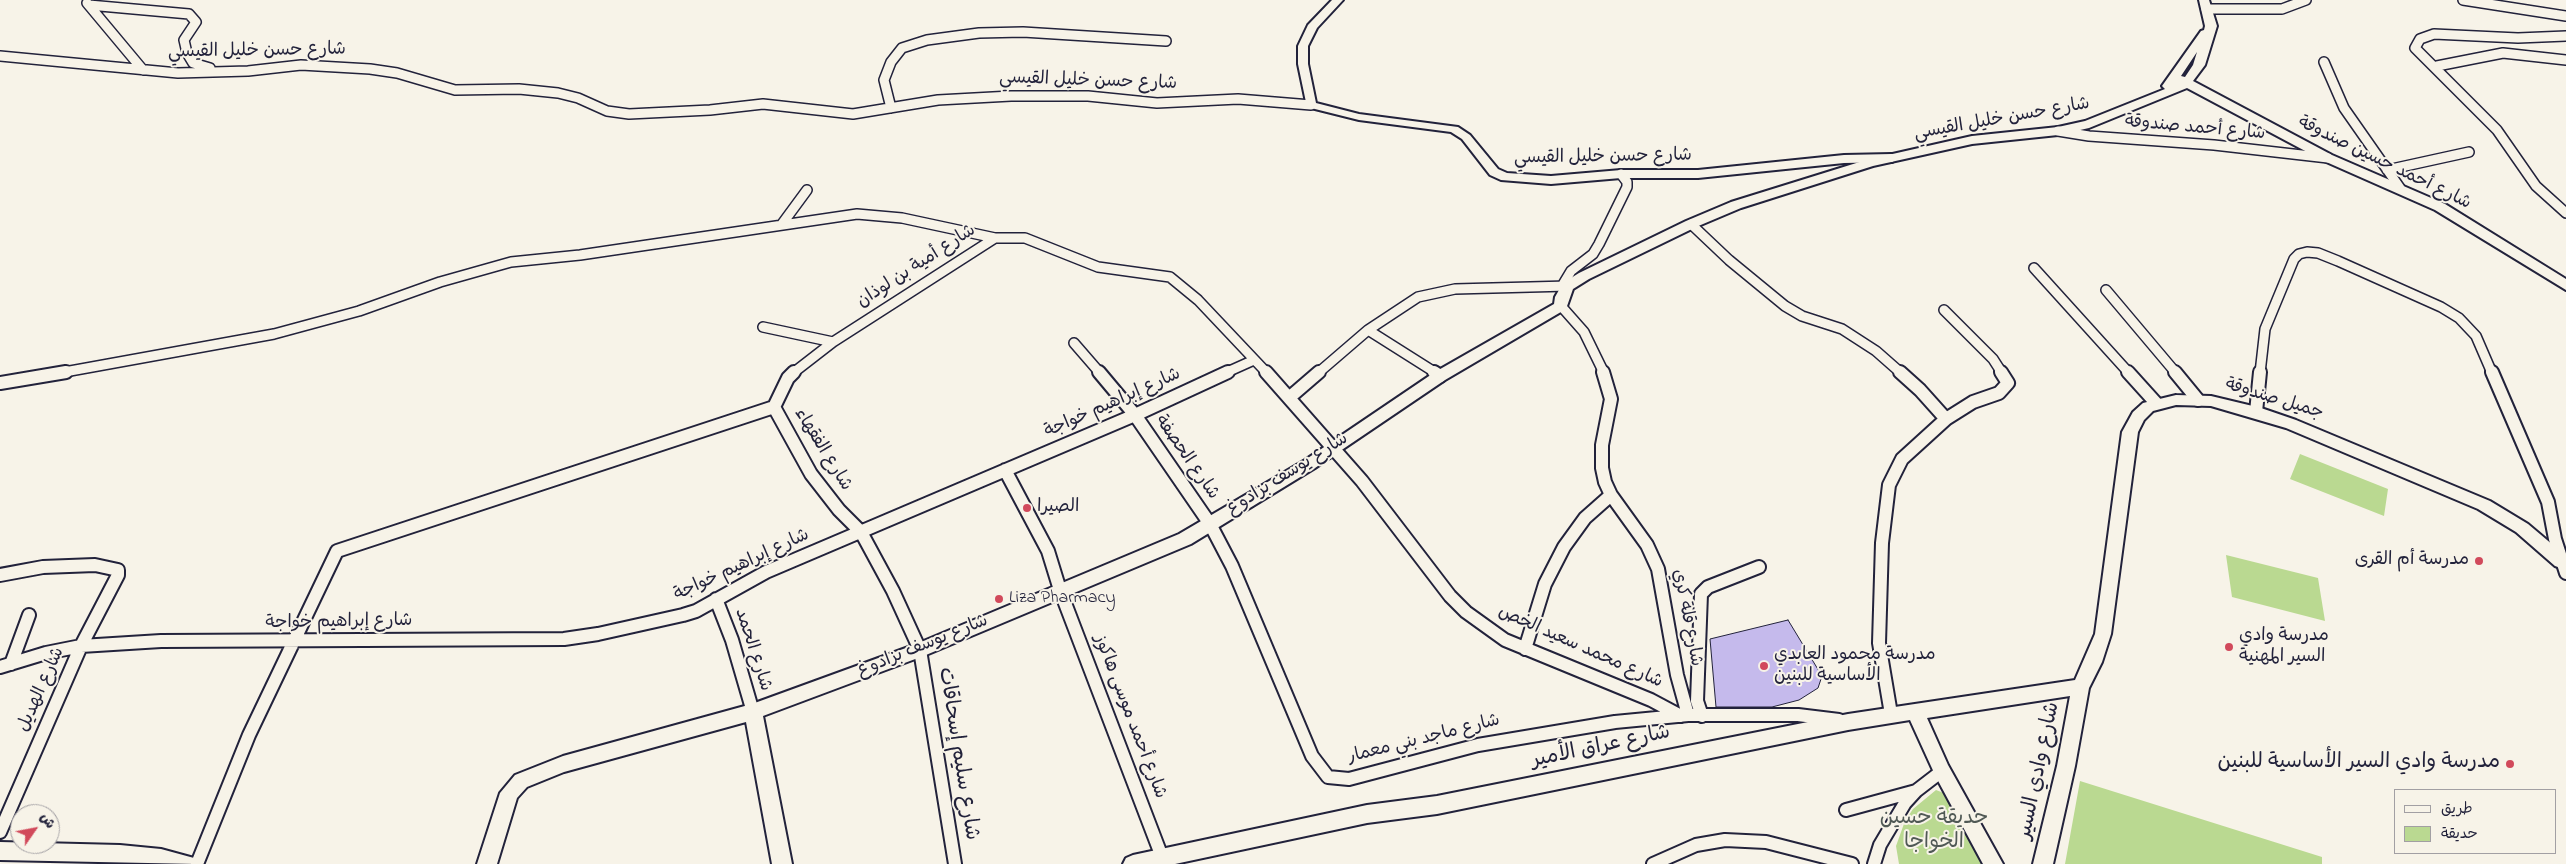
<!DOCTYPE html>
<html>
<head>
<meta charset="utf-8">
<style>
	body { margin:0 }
	#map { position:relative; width:2566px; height:864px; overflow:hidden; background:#f7f3e8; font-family:"Indie Flower","Playpen Sans Arabic",sans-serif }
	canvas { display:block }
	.legend { position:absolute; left:2394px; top:789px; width:162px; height:65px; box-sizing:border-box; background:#f7f3e8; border:1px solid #a29fa3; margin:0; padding:6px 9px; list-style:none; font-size:15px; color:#22223b }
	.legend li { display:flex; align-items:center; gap:10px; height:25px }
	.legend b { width:25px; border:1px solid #a29fa3 }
	.north { position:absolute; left:10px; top:804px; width:50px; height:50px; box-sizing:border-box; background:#f7f3e8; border:1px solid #a29fa3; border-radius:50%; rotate:57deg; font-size:14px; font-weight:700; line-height:20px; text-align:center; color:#22223b }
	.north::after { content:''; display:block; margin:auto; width:18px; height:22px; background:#d1495b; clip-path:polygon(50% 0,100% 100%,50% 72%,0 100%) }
</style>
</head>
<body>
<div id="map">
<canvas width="2566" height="864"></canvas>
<ul class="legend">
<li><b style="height:6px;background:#f7f3e8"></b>طريق</li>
<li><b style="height:14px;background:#bad991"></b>حديقة</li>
</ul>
<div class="north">ش</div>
</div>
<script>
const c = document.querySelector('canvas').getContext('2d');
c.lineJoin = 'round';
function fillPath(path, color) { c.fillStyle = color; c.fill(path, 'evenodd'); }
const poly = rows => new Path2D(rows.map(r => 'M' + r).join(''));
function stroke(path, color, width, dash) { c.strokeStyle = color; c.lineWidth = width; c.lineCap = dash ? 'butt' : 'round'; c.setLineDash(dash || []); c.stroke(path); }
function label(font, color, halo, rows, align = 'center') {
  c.font = font + ' "Indie Flower","Playpen Sans Arabic",sans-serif'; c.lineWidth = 4; c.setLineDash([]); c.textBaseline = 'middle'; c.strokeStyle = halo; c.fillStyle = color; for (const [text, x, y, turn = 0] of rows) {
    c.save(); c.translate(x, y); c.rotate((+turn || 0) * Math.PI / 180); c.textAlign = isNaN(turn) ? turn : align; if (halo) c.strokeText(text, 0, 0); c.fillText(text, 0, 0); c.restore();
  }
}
const green = poly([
	[2300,454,2388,489,2384,516,2290,479],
	[2226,555,2318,578,2325,621,2232,597],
	[2080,781,2322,857,2322,864,2065,864],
	[1936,790,1949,795,1989,864,1899,864,1896,846,1905,821,1913,809]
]);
const building = poly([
	[1788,620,1822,676,1818,688,1799,700,1772,707,1716,707,1710,639,1788,620]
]);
const minorFar1 = poly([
	[2463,0,2566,16],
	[87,3,143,70],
	[89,5,189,14,196,22,184,40,187,53,193,63,210,68],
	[2206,9,2282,9,2306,0],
	[2566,36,2518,38,2434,34,2420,39,2415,48,2497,130,2536,186,2566,213],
	[0,56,178,73,248,71,301,65,370,69,397,73,455,90,519,89,558,93,578,98,607,111,629,114,710,110,763,104,853,114,938,100,1011,96,1088,96,1157,103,1238,99,1311,105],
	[2324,62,2344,108,2400,188],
	[2437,66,2503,53,2566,60],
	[891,108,884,80,891,62,902,48,927,40,979,33,1023,32,1166,41],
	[2058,131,2089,136,2214,145,2328,158],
	[2387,170,2469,152],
	[782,224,807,190],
	[1691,224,1729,260,1785,306,1802,316,1842,329,1876,351,1901,373],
	[2034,268,2129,373],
	[1562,286,1571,271,1593,254,1599,244,1627,187,1627,182,1621,174],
	[2106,290,2176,373],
	[1561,306,1584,332,1604,373],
	[1944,310,1993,359,2002,373],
	[763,327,833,342],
	[1368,330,1436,373],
	[1074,343,1100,373],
	[59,373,274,334,359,311,440,282,511,262,580,255,857,214,902,218,995,238],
	[793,373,833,342,995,238,1025,238,1098,267,1170,277,1198,300,1267,373],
	[1225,373,1254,360],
	[1318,373,1368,330,1418,297,1455,289,1568,286],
	[2260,373,2265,329,2294,259,2299,254,2307,252,2318,253,2338,261,2441,307,2459,318,2476,336,2492,373]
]);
const minor = poly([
	[1099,372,1135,415,1210,524,1232,566,1312,756,1328,777,1349,779,1478,745,1615,722,1688,715,1798,715,1839,720],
	[1266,372,1362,481,1450,596,1466,612,1505,640,1651,700,1681,716],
	[1434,372,1440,376],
	[1603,372,1611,399,1602,445,1602,468,1605,482,1611,495,1647,545,1658,569,1677,675,1688,715],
	[1900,372,1920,390,1946,419],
	[2128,372,2156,403],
	[2175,372,2198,400],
	[2492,372,2548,502,2555,539,2566,573],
	[0,383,66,372],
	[1290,397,1319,372],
	[774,407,788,378,794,372],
	[774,407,811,474,839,510,861,532,893,591,920,650,955,864],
	[2256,412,2260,372],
	[1005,470,1048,551,1060,590,1162,857],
	[0,575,43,567,95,565,118,570,118,575,81,646,0,832],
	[716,599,732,640,753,712],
	[1525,649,1545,584,1564,547,1585,518,1611,495],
	[11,664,29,615],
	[0,667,46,653,81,646,161,641,564,639,598,634,683,615,696,611,766,572,1135,415,1228,372],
	[1891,714,1879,643,1882,543,1889,485,1902,459,1946,419,1973,402,1999,393,2008,383,2001,372],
	[1702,716,1697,701,1701,594,1708,587,1759,567],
	[1846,810,1916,791],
	[197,864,249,735,337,551,774,407],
	[1653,864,1696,845,1725,840,1766,842,1852,864],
	[1874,864,1880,845,1905,803,1916,791,1942,771]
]);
const tertiary = poly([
	[1332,0,1343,0,1317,28,1308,46,1308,64,1316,103,1359,114,1458,127,1470,135,1498,169,1507,173,1551,176,1621,170,1698,170,1844,155,1892,154,1898,158,1892,162,1844,163,1698,178,1621,178,1551,184,1501,180,1490,175,1462,139,1451,132,1359,120,1307,107,1298,64,1298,46,1308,25,1332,0]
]);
const secondary = poly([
	[2199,0,2209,0,2217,26,2205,65,2193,81,2332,155,2445,204,2566,279,2566,290,2435,210,2324,161,2187,88,2089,128,2058,135,1972,144,1873,166,1741,208,1696,227,1589,279,1573,289,1566,309,1445,380,1315,468,1191,544,926,655,763,716,792,864,772,864,746,722,564,772,527,787,517,798,497,864,477,864,500,793,515,775,563,756,752,704,914,645,1179,534,1305,460,1435,372,1554,304,1555,297,1563,283,1579,273,1686,221,1731,202,1866,160,1972,136,2058,127,2085,121,2165,89,2162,86,2201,31,2204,30,2205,26,2199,0],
	[2197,52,2193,65,2185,77,2181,76,2197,52],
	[2176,395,2211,396,2261,408,2296,420,2490,501,2528,524,2566,556,2566,566,2561,568,2555,566,2516,532,2478,509,2286,428,2211,406,2176,405,2153,411,2144,420,2138,432,2111,634,2102,662,2089,688,2075,766,2053,864,2033,864,2057,766,2070,696,1927,718,1948,765,2003,864,1983,864,1936,777,1910,720,1848,730,1437,814,1367,823,1175,864,1123,864,1126,858,1133,855,1367,805,1437,796,1848,714,2075,680,2095,634,2122,432,2133,412,2143,403,2176,395],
	[0,842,120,845,161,849,194,858,197,864,0,860,0,842]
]);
const markers = [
	[1027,508,5,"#d1495b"],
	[2479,561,5,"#d1495b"],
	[999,599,5,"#d1495b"],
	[2229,647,5,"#d1495b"],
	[1764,666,5,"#d1495b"],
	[2510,764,5,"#d1495b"]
];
const streetNames = [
	["شارع حسن خليل القيسي",257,52,-1],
	["شارع حسن خليل القيسي",1088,82,2],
	["شارع حسن خليل القيسي",2002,120,-10],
	["شارع أحمد صندوقة",2195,129,5],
	["شارع حسن خليل القيسي",1603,158,-1],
	["شارع أحمد حسين صندوقة",2384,164,26],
	["شارع أمية بن لوذان",917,267,-33],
	["جميل صندوقة",2274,400,17],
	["شارع إبراهيم خواجة",1113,404,-24],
	["شارع الفقهاء",822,450,58],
	["شارع الحصفة",1186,458,55],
	["شارع يوسف بزادوغ",1288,475,-32],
	["شارع إبراهيم خواجة",742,566,-25],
	["شارع قلة كري",1686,618,79],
	["شارع إبراهيم خواجة",339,623,-1],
	["شارع يوسف بزادوغ",923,647,-22],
	["شارع محمد سعيد الخص",1580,648,24],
	["شارع الحمد",752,650,72],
	["شارع الهديل",42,690,-66],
	["شارع أحمد موسى هاكوز",1129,717,69],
	["شارع ماجد بني معمار",1424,740,-14]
];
const poiNames = [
	["الصيرا",1037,508],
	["مدرسة أم القرى",2469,561,"right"],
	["Liza Pharmacy",1009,599],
	["مدرسة وادي",2239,637],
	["السير المهنية",2239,658],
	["مدرسة محمود العابدي",1774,656],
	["الأساسية للبنين",1774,677]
];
const nearStreetnames = [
	["شارع عراق الأمير",1601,748,-12],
	["شارع سليم إسحاقات",957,754,81],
	["شارع وادي السير",2040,771,-78]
];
const nearPoinames = [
	["مدرسة وادي السير الأساسية للبنين",2500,764]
];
const nearParknames = [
	["حديقة حسين",1934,820],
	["الخواجا",1934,844]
];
fillPath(green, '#bad991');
fillPath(building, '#c5baec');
stroke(building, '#22223b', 1);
stroke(minorFar1, '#22223b', 12);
stroke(minor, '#22223b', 16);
stroke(tertiary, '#22223b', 4);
stroke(secondary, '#22223b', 4);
stroke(minorFar1, '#f7f3e8', 9);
stroke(minor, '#f7f3e8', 12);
fillPath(tertiary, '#f7f3e8');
fillPath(secondary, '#f7f3e8');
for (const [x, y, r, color] of markers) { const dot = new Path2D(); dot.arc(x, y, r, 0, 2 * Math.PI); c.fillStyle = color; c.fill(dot); stroke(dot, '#f7f3e8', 2); }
label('18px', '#22223b', '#f7f3e8', streetNames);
label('18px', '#22223b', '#f7f3e8', poiNames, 'left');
label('21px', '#22223b', '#f7f3e8', nearStreetnames);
label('21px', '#22223b', '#f7f3e8', nearPoinames, 'right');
label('21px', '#505955', '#f7f3e8', nearParknames);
</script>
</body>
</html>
